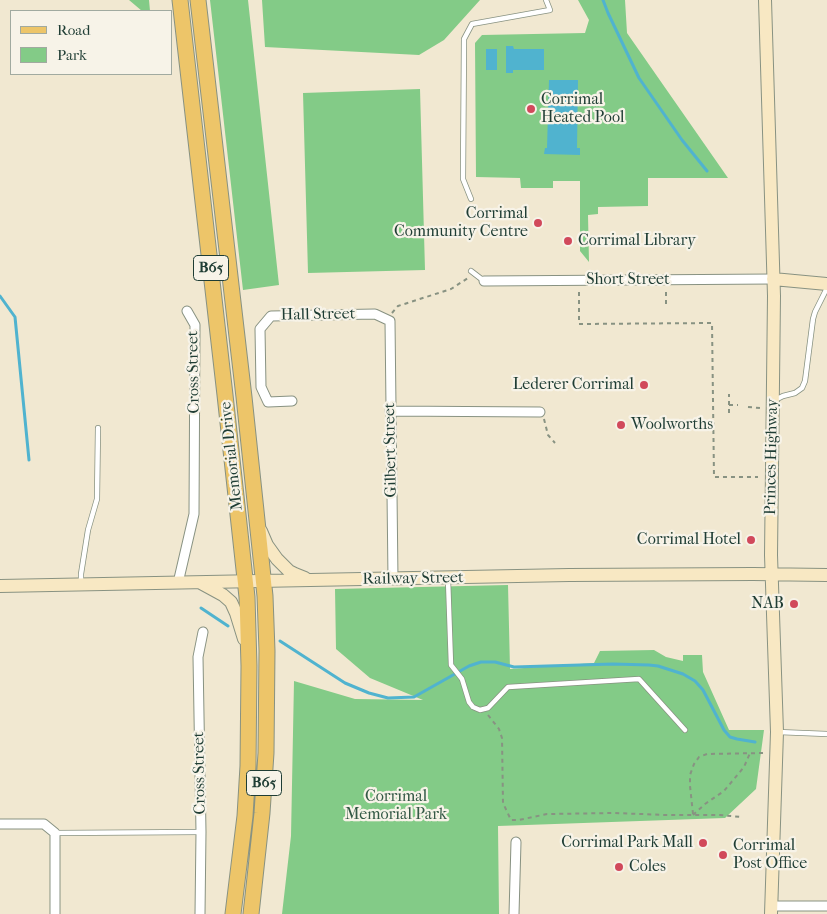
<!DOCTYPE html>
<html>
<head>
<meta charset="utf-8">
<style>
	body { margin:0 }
	#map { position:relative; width:827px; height:914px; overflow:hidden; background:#f1e8d1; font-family:"IM FELL French Canon",serif }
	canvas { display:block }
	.legend { position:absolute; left:10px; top:10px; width:162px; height:65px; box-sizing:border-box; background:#f7f3e8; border:1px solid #a1aaa0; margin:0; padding:6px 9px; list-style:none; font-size:15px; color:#1f3d34 }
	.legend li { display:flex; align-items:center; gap:10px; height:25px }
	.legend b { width:25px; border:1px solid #a1aaa0 }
</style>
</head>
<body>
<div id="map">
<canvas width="827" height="914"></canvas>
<ul class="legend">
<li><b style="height:6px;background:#edc569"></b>Road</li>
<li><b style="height:14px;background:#83cb87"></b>Park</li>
</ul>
</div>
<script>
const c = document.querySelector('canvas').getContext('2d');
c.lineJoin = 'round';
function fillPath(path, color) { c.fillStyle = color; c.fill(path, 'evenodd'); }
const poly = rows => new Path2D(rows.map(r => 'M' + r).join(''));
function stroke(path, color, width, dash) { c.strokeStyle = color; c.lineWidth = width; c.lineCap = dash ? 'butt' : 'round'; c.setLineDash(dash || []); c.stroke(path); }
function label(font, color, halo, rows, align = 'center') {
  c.font = font + ' "IM FELL French Canon",serif'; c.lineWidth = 4.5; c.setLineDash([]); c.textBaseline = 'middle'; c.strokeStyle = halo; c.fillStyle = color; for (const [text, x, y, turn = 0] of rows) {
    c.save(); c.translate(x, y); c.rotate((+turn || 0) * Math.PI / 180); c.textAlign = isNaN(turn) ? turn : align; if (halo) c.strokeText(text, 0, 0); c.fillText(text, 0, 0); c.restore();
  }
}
const green = poly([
	[129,0,149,0,150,11,142,11],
	[210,0,248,0,279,285,243,290],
	[262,0,480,0,444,40,419,55,265,47],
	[578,0,625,0,627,33,728,178,648,178,648,206,598,207,598,214,588,215,589,262,580,251,580,181,553,181,553,188,521,188,520,178,476,177,475,43,482,35,585,33,589,20],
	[420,89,425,270,308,273,303,93],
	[508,585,510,669,594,663,600,651,654,650,666,657,683,661,683,655,702,655,703,672,729,730,764,730,756,789,725,818,498,826,499,914,282,914,291,836,294,681,355,699,423,700,370,678,336,649,335,589]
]);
const water = poly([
	[506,46,513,46,514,49,544,49,544,70,513,70,513,73,506,73],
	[486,49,497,49,497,70,486,70],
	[549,80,578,80,577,148,580,148,580,155,544,154,545,148,547,148]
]);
const stream = poly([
	[603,0,608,13,639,78,682,140,707,171],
	[0,296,15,317,29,460],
	[201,608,228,626],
	[280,641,345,683,369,693,388,698,414,697,469,666,481,662,495,662,514,667,613,664,649,665,658,666,683,674,695,681,703,690,724,730,730,737,737,739,755,742]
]);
const path = poly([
	[579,292,579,324,712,323,714,477,758,477],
	[666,292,666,307],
	[392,313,398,306,451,289,468,278],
	[729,405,738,405],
	[748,407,760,408],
	[729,413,729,394],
	[544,419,548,435,555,443],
	[488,715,499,729,502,738,503,803,511,820,519,820,547,814,615,813,666,815,720,815,741,817],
	[693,814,690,786,690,775,694,764,699,757,707,754,764,753],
	[693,815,705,804,724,791,744,767,750,753]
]);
const lane = poly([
	[471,199,463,179,464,39,472,24,550,10,546,0],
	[471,271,484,281],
	[775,400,783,396,795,393,802,388,805,381,813,319,815,312,827,288],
	[448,579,451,665,462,679,469,702,473,707,480,710,488,708,508,687,639,679,685,730],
	[81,583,81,574,88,530,97,499,98,428],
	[778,732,827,734],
	[55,833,201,832]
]);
const street = poly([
	[484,281,773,279],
	[292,401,268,402,261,387,260,329,271,316,375,314,390,321,393,579],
	[390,411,540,412],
	[178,583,194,514,195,325,187,311],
	[0,824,44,824,55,833,55,914],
	[771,906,827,906],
	[200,914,201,832,198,657,203,632],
	[514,914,516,842]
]);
const secondary = poly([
	[765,0,774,296,771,555,777,732,771,914],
	[773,279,827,284],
	[261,531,267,545,277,559,289,571,295,574,305,578],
	[201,583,223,595,231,602,236,613,244,639],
	[0,586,569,575,753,574,827,575]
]);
const primary = poly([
	[180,0,225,395,247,597,249,666,248,766,245,816,233,914],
	[198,0,244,397,265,596,267,651,266,753,262,813,251,914]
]);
const markers = [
	[531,109,5,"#d1495b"],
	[538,223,5,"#d1495b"],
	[568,241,5,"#d1495b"],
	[644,385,5,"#d1495b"],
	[621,425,5,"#d1495b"],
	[751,540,5,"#d1495b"],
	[794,604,5,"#d1495b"],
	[703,843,5,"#d1495b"],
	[723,855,5,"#d1495b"],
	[619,867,5,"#d1495b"]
];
const shields = [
	[211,268,35],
	[264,783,35]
];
const shieldNames = [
	["B65",211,268],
	["B65",264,783]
];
const poiNames = [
	["Corrimal",541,100],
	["Heated Pool",541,118],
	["Corrimal",528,214,"right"],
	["Community Centre",528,232,"right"],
	["Corrimal Library",578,241],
	["Lederer Corrimal",634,385,"right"],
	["Woolworths",631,425],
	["Corrimal Hotel",741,540,"right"],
	["NAB",784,604,"right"],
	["Corrimal Park Mall",693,843,"right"],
	["Corrimal",733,846],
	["Post Office",733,864],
	["Coles",629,867]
];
const streetNames = [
	["Short Street",628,280],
	["Hall Street",318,315,-1],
	["Cross Street",194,372,-91],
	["Gilbert Street",391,450,-91],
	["Memorial Drive",232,456,-96],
	["Princes Highway",772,457,-89],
	["Railway Street",413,579,-1],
	["Cross Street",200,773,-91]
];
const parkNames = [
	["Corrimal",396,797],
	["Memorial Park",396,815]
];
fillPath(green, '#83cb87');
fillPath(water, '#50b3cf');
stroke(stream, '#50b3cf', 3);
stroke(lane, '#889282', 6);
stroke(street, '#889282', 11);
stroke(secondary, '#889282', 14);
stroke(primary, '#889282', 17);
stroke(path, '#889282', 2, [4, 4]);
stroke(lane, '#fff', 4.5);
stroke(street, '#fff', 9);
stroke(secondary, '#f8e8c3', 12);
stroke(primary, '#edc569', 15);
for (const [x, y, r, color] of markers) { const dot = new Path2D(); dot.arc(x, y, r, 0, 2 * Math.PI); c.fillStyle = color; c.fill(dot); stroke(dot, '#f7f3e8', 2); }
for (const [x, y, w] of shields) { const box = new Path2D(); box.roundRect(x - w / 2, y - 12.5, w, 25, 4); c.fillStyle = '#f7f3e8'; c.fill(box); stroke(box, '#1f3d34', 1); }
label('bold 15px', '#1f3d34', null, shieldNames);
label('16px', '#1f3d34', '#f7f3e8', poiNames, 'left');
label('16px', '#1f3d34', '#f7f3e8', streetNames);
label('16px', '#335945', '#f7f3e8', parkNames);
</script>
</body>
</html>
